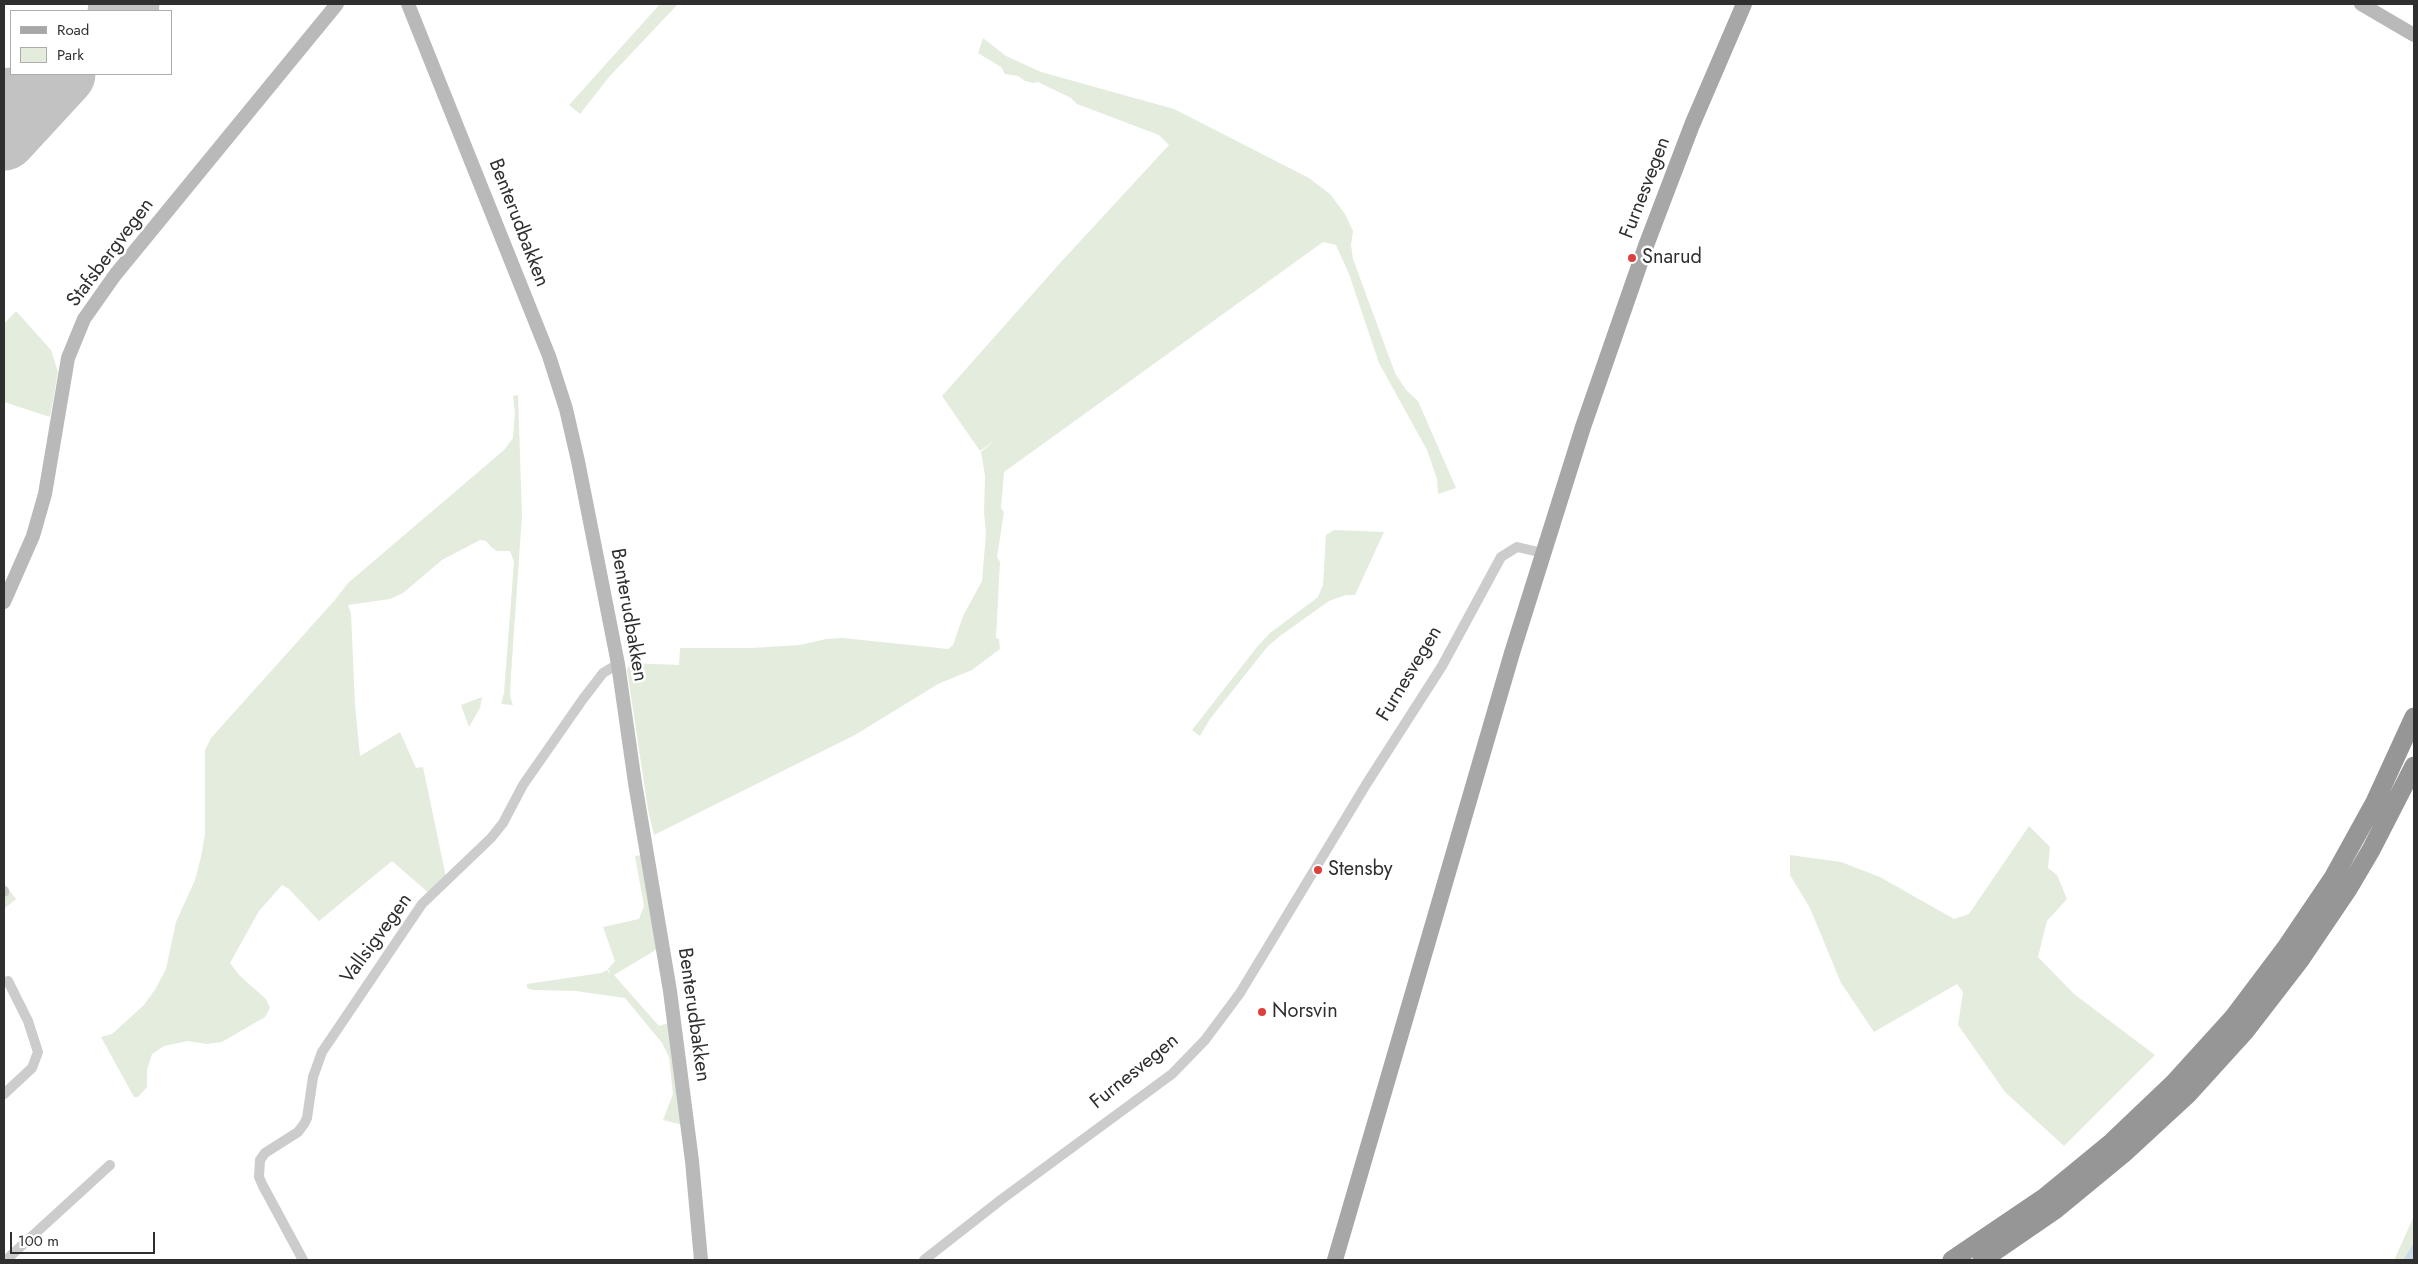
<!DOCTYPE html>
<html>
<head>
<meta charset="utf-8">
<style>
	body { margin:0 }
	#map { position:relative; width:2418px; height:1264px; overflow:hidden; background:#fff; font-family:Jost,sans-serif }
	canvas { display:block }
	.frame { position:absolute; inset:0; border:5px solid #2f2f2f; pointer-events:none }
	.legend { position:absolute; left:10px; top:10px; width:162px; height:65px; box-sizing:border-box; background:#fff; border:1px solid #acacac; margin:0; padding:6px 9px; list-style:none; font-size:15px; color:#2f2f2f }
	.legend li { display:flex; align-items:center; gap:10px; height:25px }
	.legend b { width:25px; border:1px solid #acacac }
	.scale { position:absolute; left:10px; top:1232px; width:145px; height:22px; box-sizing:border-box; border:2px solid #2f2f2f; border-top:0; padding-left:6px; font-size:15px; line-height:18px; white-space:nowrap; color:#2f2f2f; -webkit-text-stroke:4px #fff; paint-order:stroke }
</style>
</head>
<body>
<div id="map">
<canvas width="2418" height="1264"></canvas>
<div class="frame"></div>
<ul class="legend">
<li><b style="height:6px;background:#a7a7a7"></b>Road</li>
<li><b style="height:14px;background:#e4ecde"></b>Park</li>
</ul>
<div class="scale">100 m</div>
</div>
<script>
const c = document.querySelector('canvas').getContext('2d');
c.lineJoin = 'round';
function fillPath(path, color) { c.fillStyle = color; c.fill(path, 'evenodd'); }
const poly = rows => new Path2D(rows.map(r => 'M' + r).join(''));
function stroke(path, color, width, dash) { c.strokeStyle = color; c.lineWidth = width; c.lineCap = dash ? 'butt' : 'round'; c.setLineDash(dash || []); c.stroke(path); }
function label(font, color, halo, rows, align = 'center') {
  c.font = font + ' Jost,sans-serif'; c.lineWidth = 5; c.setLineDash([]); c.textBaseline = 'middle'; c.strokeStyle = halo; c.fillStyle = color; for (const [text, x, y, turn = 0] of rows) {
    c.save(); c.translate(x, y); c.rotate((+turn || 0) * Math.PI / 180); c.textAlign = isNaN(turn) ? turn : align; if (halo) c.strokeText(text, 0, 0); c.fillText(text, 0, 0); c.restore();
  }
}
const green = poly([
	[660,4,678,4,609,77,580,114,569,105],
	[983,38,1006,56,1041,72,1174,109,1309,178,1330,194,1345,214,1353,231,1351,245,1353,259,1395,373,1406,390,1418,401,1456,488,1438,494,1437,479,1427,450,1379,363,1349,274,1336,245,1323,242,1004,472,1001,508,1004,512,997,557,1000,562,996,638,999,639,1000,649,972,670,938,684,855,735,654,835,648,810,627,670,630,663,679,665,680,648,751,648,800,645,826,639,843,638,948,649,953,645,963,616,982,581,986,533,984,513,985,476,981,452,994,441,980,451,942,396,1061,262,1169,145,1159,135,1077,104,1071,98,1038,82,1033,83,1025,81,1018,76,1005,74,1001,67,978,53],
	[46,83,4,128,4,85],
	[16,311,51,350,58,372,50,417,4,402,4,324],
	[518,395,522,515,511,675,510,696,513,705,501,704,504,693,514,562,510,551,497,551,491,547,486,541,480,540,442,560,403,593,390,599,348,605,351,613,355,704,360,756,400,732,416,768,423,767,446,877,430,894,392,861,319,921,289,889,282,885,259,911,230,963,239,975,266,999,270,1008,265,1017,222,1042,207,1044,188,1041,164,1046,152,1054,147,1070,147,1087,138,1097,134,1097,101,1037,112,1034,144,1005,156,988,166,969,176,922,195,880,201,857,205,834,205,750,211,738,334,601,348,583,504,450,513,438,515,413,513,396],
	[1334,530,1384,532,1355,595,1346,595,1329,601,1280,636,1268,646,1210,719,1200,736,1192,730,1257,647,1270,633,1318,597,1323,585,1326,535],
	[482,697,480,708,469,727,461,705],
	[2029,826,2050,847,2048,868,2057,875,2067,899,2047,921,2038,957,2074,994,2155,1055,2064,1146,2005,1092,1958,1025,1963,992,1957,984,1874,1032,1841,983,1810,908,1790,875,1790,855,1841,862,1880,877,1954,919,1969,914],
	[642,855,659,948,614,975,659,1026,671,1022,683,1125,663,1120,673,1094,669,1057,662,1043,625,998,576,991,533,990,527,988,527,984,601,973,607,970,611,975,608,969,615,961,603,927,639,919,644,906,635,856],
	[4,883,16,899,4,909],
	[2414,1216,2414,1260,2394,1260,2396,1256]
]);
const water = poly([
	[2414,1243,2414,1260,2403,1260]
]);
const taxiway = poly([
	[4,81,60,78]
]);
const runway = poly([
	[120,11,127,4],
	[4,138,63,74]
]);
const minor = poly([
	[4,891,4,892],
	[4,1094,32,1068,38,1052,28,1021,8,981],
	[6,1260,110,1165],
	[303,1260,263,1186,259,1177,260,1160,265,1153,298,1132,304,1124,307,1118,313,1077,322,1052,422,904,491,838,503,823,523,785,583,699,603,673,618,664],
	[924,1260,1002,1199,1172,1074,1205,1040,1240,993,1367,783,1442,666,1501,557,1517,547,1543,553]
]);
const secondary = poly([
	[408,4,549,356,566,409,578,461,618,664,635,783,670,991,692,1161,701,1260],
	[2361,4,2414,35],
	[4,602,33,536,45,494,68,358,84,319,115,275,337,4]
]);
const primary = poly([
	[1335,1260,1512,653,1583,427,1647,243,1692,125,1744,4]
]);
const motorway = poly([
	[1952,1260,2045,1197,2112,1142,2174,1083,2233,1018,2285,949,2333,878,2375,802,2414,717],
	[1982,1260,2055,1210,2123,1154,2187,1095,2246,1030,2300,960,2348,889,2371,850,2414,766]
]);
const markers = [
	[1632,258,5,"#dd3f3b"],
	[1318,870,5,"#dd3f3b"],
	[1262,1012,5,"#dd3f3b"]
];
const streetNames = [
	["Furnesvegen",1646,188,-69],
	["Benterudbakken",518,223,69],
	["Stafsbergvegen",111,253,-53],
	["Benterudbakken",628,615,80],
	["Furnesvegen",1410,674,-59],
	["Vallsigvegen",377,939,-54],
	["Benterudbakken",693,1015,82],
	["Furnesvegen",1135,1072,-39]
];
const poiNames = [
	["Snarud",1642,258],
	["Stensby",1328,870],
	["Norsvin",1272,1012]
];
fillPath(green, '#e4ecde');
fillPath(water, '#cbdbea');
stroke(taxiway, '#c2c2c2', 26);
stroke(runway, '#c2c2c2', 65);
stroke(minor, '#ccc', 10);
stroke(secondary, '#b9b9b9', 14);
stroke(primary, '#a7a7a7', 16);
stroke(motorway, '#969696', 19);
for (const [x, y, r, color] of markers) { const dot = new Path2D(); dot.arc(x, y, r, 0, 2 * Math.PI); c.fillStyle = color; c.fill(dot); stroke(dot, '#fff', 2); }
label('20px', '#2f2f2f', '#fff', streetNames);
label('20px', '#2f2f2f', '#fff', poiNames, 'left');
</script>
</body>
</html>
